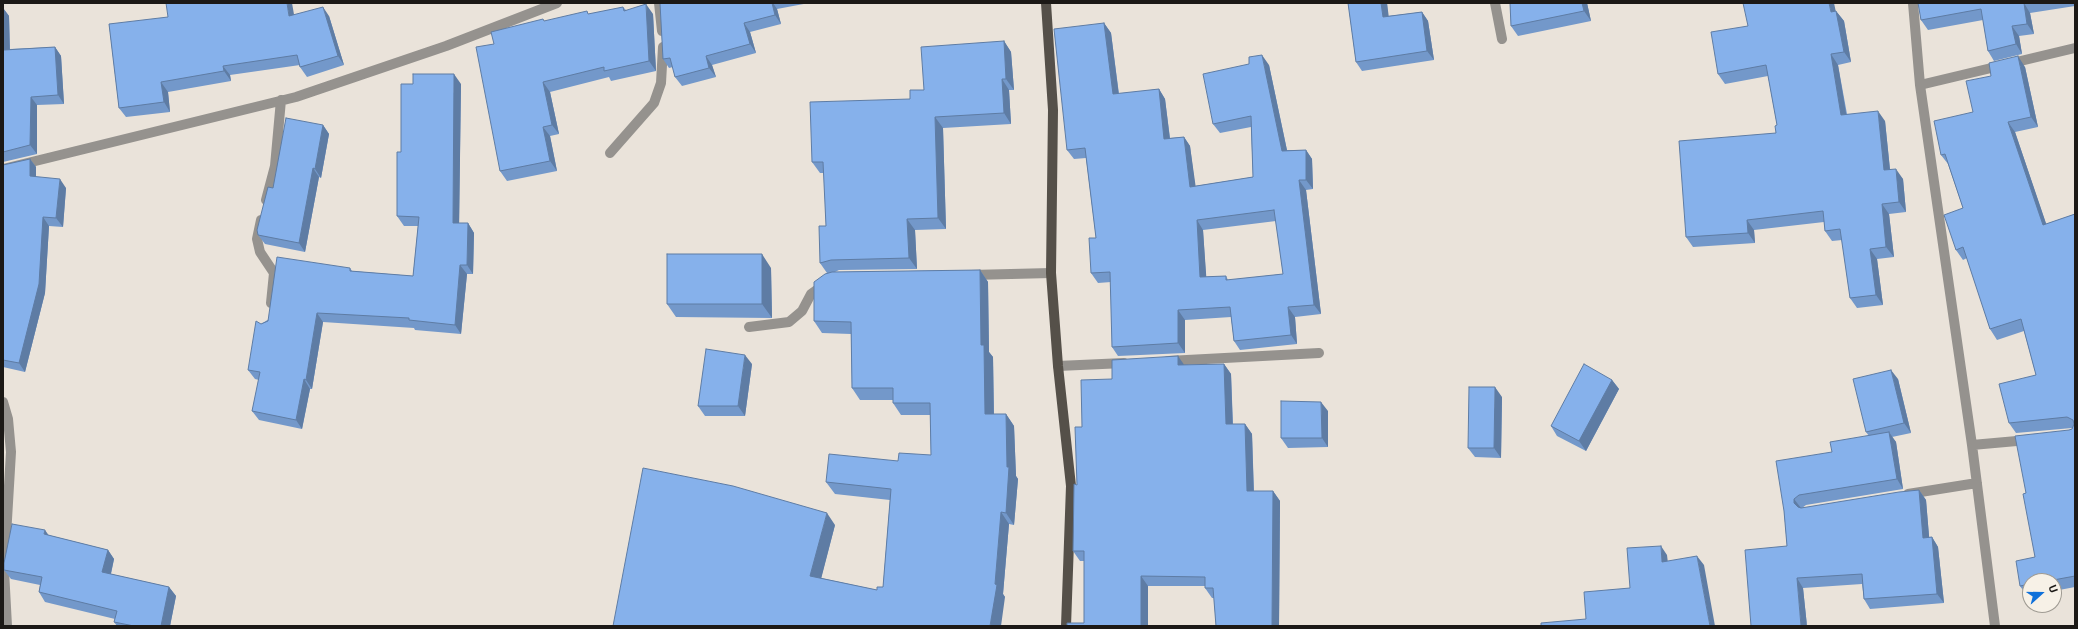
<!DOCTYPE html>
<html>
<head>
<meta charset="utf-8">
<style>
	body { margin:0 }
	#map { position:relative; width:2078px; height:629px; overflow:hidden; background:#eae3da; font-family:Roboto,sans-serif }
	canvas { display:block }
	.frame { position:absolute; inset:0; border:4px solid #1c1916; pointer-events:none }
	.north { position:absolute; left:2022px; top:573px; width:40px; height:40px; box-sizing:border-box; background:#f7f1e7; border:1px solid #9f9b93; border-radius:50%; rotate:69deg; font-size:11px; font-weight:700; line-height:16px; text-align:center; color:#1c1916 }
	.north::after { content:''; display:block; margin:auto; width:14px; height:18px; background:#1071da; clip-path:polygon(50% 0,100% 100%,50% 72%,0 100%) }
</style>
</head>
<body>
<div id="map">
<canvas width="2078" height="629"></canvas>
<div class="frame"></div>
<div class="north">U</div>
</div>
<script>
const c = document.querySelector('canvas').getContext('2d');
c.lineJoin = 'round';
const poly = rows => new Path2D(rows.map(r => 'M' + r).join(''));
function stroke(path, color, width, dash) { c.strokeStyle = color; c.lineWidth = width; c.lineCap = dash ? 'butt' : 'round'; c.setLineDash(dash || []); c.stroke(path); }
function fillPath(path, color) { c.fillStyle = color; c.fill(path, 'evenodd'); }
const minor = poly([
	[659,3,662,31],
	[1495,3,1502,39],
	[1913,3,1920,85,1972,445,1995,626],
	[1920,85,2075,48],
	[610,153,654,103,661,83,663,47],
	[3,169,296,97,446,46,557,3],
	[266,200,275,166,281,100],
	[261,220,257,239,260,252,274,273,271,303],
	[971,275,1051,273],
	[749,327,789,322,802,311,811,294,825,284],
	[1168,361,1319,353],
	[1058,366,1124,363],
	[3,402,8,419,11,452,4,570,7,626],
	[1972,445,2028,440],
	[1908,494,1977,483]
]);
const major = poly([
	[1046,3,1053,110,1051,273,1058,366,1071,486,1066,626]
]);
const wall = poly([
	[660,3,809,3,777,9,781,24,750,32,756,53,712,65,716,77,682,86,675,77,673,67,669,68,663,59],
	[1348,3,1387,3,1388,16,1422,12,1428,21,1434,60,1362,71,1356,62],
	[1510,3,1587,3,1591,21,1518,36,1511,26],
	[1918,3,2075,3,2075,6,2030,13,2034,34,2019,36,2022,54,1994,61,1988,51,1983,20,1928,30,1921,20],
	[623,7,626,10,653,14,656,71,611,81,609,77,550,92,559,134,550,136,557,171,507,181,500,171,494,44,545,21,589,14],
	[3,8,9,16,10,49,55,47,61,56,64,104,37,105,37,154,3,162],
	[1836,11,1844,21,1851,62,1838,65,1847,114,1885,121,1890,169,1903,179,1906,212,1889,214,1894,257,1877,259,1883,305,1857,308,1850,298,1842,240,1832,241,1825,231,1824,222,1754,230,1755,243,1693,247,1686,237,1776,133,1777,125,1768,76,1725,84,1718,74],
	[294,15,329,16,344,65,307,77,300,67,300,65,230,75,231,81,168,92,170,112,126,117,119,108,109,24],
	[1104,23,1111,33,1119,94,1159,89,1165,99,1170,138,1184,137,1190,146,1195,186,1253,177,1251,127,1220,133,1213,124,1269,65,1287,150,1306,150,1312,159,1313,189,1306,190,1321,314,1295,317,1297,344,1240,350,1234,341,1231,317,1185,320,1185,353,1118,356,1112,347,1111,282,1098,283,1091,273,1096,238,1086,158,1074,159,1067,150],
	[1276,221,1283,274,1228,280,1226,276,1206,277,1203,230],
	[1004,41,1011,52,1014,90,1009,90,1011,124,943,128,946,229,915,230,917,269,839,270,835,272,980,270,988,282,989,352,993,357,994,414,1006,414,1014,426,1016,476,1018,479,1014,525,1009,524,1003,594,1005,597,613,626,835,525,821,578,877,590,883,587,890,500,835,494,826,482,898,461,931,455,930,415,901,415,893,403,893,400,860,400,852,388,851,334,822,333,814,321,827,273,820,263,826,226,824,173,820,173,812,162,924,90],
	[2025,67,2038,127,2015,132,2046,224,2075,214,2075,587,2054,591,2054,581,2030,581,2030,596,2027,596,2020,586,2035,557,2026,493,2069,430,2072,429,2072,428,2016,433,2009,423,2036,375,2024,331,1997,340,1990,329,1967,258,1963,260,1956,250,1963,208,1948,164,1941,155,1973,112,1991,76],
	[461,84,459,223,468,223,474,233,473,274,467,274,461,334,415,330,414,328,323,322,312,389,310,389,302,429,259,420,252,411,259,380,255,379,248,370,261,324,350,268,352,271,413,276,418,226,404,226,397,216,401,152],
	[323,125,329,134,321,178,319,177,305,252,265,244,258,235,273,188],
	[30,159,36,167,36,177,66,188,63,227,49,226,45,293,25,372,3,367,3,165],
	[771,268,772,318,676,317,667,304],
	[752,364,745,416,705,416,698,406],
	[1224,364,1231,374,1233,424,1245,424,1252,434,1254,491,1273,491,1280,501,1279,626,1216,626,1214,598,1212,598,1205,588,1205,586,1148,586,1148,626,1067,626,1084,623,1084,561,1080,561,1073,551,1077,485,1082,427,1112,379,1184,365],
	[1898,379,1911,433,1892,437,1896,442,1903,489,1806,505,1802,508,1919,490,1926,500,1929,537,1932,537,1938,547,1944,603,1870,609,1864,599,1862,584,1803,588,1807,626,1787,546,1784,511,1832,452,1869,436,1866,432],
	[1612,380,1619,389,1586,451,1557,436,1551,426],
	[1502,397,1501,458,1475,457,1468,448],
	[1328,411,1328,447,1288,448,1281,438],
	[48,535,108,550,114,559,111,574,169,587,176,596,170,626,117,626,114,622,115,619,45,602,39,592,40,585,11,579,4,570]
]);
const shadedWall = poly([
	[287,3,292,3,296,26,289,16],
	[772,3,773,3,777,9,781,24,775,15],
	[1381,3,1387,3,1390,26,1383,17],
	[1582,3,1587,3,1591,21,1584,11],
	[1829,3,1834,3,1838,22,1831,12],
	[2024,3,2030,13,2034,34,2027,24],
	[646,4,653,14,656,71,649,61],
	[323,7,329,16,344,65,338,56],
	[3,8,9,16,10,59,4,50],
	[1836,11,1844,21,1851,62,1844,52],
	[1422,12,1428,21,1434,60,1427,51],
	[744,23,750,32,756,53,750,44],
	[1104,23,1111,33,1120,104,1113,94],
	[2012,26,2019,36,2022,54,2016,44],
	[1004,41,1011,52,1014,90,1006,79],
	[55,47,61,56,64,104,58,95],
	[1831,54,1838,65,1848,125,1841,115],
	[1262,55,1269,65,1289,160,1282,151],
	[706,56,712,65,716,77,709,68],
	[2018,56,2025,67,2038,127,2031,117],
	[223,66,230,75,231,81,224,71],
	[454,74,461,84,459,232,453,223],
	[1002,79,1009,90,1011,124,1004,113],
	[161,82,168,92,170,112,164,102],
	[543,82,550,92,559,134,552,125],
	[1159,89,1165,99,1171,148,1164,139],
	[31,97,37,105,37,154,30,145],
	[1878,111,1885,121,1891,180,1884,170],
	[935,117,943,128,946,229,938,218],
	[2008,122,2015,132,2050,235,2043,225],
	[323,125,329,134,321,178,315,169],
	[543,127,550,136,557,171,550,161],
	[1184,137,1190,146,1197,196,1190,187],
	[1306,150,1312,159,1313,189,1306,180],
	[30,159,36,167,36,185,30,176],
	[313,168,319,177,305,252,299,243],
	[1896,169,1903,179,1906,212,1899,202],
	[60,179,66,188,63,227,56,218],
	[1299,180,1306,190,1321,314,1314,305],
	[1882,204,1889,214,1894,257,1886,247],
	[43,217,49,226,45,293,25,372,19,363],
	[907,219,915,230,917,269,909,258],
	[1197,220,1203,230,1207,287,1200,277],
	[1747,220,1754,230,1755,243,1748,233],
	[468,223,474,233,473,274,467,265],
	[1870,249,1877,259,1883,305,1876,295],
	[762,254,771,268,772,318,762,304],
	[460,265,467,274,461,334,455,325],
	[980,270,988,282,989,352,993,357,994,426,985,414,981,345],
	[1288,307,1295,317,1297,344,1291,335],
	[1178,310,1185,320,1185,353,1178,343],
	[317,313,323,322,312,389,306,380],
	[745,355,752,364,745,416,738,406],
	[1178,356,1185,366,1178,365],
	[1224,364,1231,374,1233,434,1226,424],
	[1891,370,1898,379,1911,433,1904,423],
	[304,379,310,389,302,429,296,420],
	[1612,380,1619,389,1586,451,1579,441],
	[1495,387,1502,397,1501,458,1494,448],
	[1321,402,1328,411,1328,447,1322,438],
	[1006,414,1014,426,1016,476,1018,479,1014,525,1006,513,1007,467],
	[1245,424,1252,434,1254,501,1247,491],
	[1889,432,1896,442,1903,489,1897,479],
	[1919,490,1926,500,1930,547,1923,538],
	[1273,491,1280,501,1279,626,1272,626],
	[1794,499,1801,508,1801,512,1794,503],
	[1001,512,1009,524,1003,594,1005,597,1001,626,990,626,995,584],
	[827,513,835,525,819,587,810,576],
	[45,530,52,540,44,534],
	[1932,537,1938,547,1944,603,1937,594],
	[1661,546,1667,555,1669,572,1662,562],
	[108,550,114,559,109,582,102,572],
	[1697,556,1704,565,1715,626,1710,626],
	[1141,576,1148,586,1148,626,1141,626],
	[1797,578,1803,588,1807,626,1801,626],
	[169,587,176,596,170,626,161,626]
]);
const building = poly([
	[166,3,287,3,289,16,323,7,338,56,300,67,297,55,223,66,224,71,161,82,164,102,119,108,109,24,168,17,166,3],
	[660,3,772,3,775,15,744,23,750,44,706,56,709,68,675,77,670,58,663,59,660,3],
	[1348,3,1381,3,1383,17,1422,12,1427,51,1356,62,1348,3],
	[1510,3,1582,3,1584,11,1511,26,1510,3],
	[1743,3,1829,3,1831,12,1836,11,1844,52,1831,54,1841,115,1878,111,1884,170,1896,169,1899,202,1882,204,1886,247,1870,249,1876,295,1850,298,1840,229,1825,231,1823,211,1747,220,1748,233,1686,237,1679,141,1776,133,1775,126,1777,125,1766,65,1718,74,1711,32,1748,26,1743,3],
	[1918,3,2024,3,2027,24,2012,26,2016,44,1988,51,1981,9,1921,20,1918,3],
	[646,4,649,61,604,71,604,67,543,82,552,125,543,127,550,161,500,171,476,47,494,44,491,32,543,19,544,21,587,11,588,14,623,7,624,11,646,4],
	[3,21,4,50,55,47,58,95,31,97,30,145,3,152,3,21],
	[1104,23,1113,94,1159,89,1164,139,1184,137,1190,187,1253,177,1251,116,1213,124,1203,74,1249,64,1249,57,1262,55,1282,151,1306,150,1306,180,1299,180,1314,305,1288,307,1291,335,1234,341,1230,307,1178,310,1178,343,1112,347,1110,272,1091,273,1089,238,1096,238,1085,148,1067,150,1054,29,1104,23],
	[1274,210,1283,274,1226,280,1226,276,1200,277,1197,220,1274,210],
	[1004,41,1006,79,1002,79,1004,113,935,117,938,218,907,219,909,258,831,260,820,263,819,226,826,226,823,162,812,162,810,102,910,99,910,90,924,90,921,47,1004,41],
	[2018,56,2031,117,2008,122,2043,225,2075,214,2075,576,2048,581,2030,581,2030,584,2020,586,2016,561,2035,557,2023,494,2026,493,2015,436,2069,430,2072,429,2074,424,2073,420,2067,417,2009,423,1999,384,2036,375,2021,319,1990,329,1963,247,1956,250,1944,215,1963,208,1945,154,1941,155,1934,121,1973,112,1966,81,1991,76,1989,63,2018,56],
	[413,74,454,74,453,223,468,223,467,265,460,265,455,325,409,320,409,318,317,313,306,380,304,379,296,420,252,411,260,372,248,370,256,321,261,324,268,321,277,257,350,268,350,271,413,276,419,217,397,216,397,152,401,152,401,84,413,84,413,74],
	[286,118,323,125,315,169,313,168,299,243,258,235,257,230,268,187,273,188,286,118],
	[30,159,30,176,60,179,56,218,43,217,39,284,19,363,3,360,3,165,30,159],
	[667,254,762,254,762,304,667,304,667,254],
	[980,270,981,345,984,345,985,414,1006,414,1007,467,1009,467,1006,513,1001,512,995,584,997,585,990,626,613,626,643,468,733,486,827,513,810,576,877,590,877,587,883,587,891,489,826,482,829,454,898,461,899,453,931,455,930,403,893,403,893,388,852,388,851,322,814,321,814,282,825,274,832,272,980,270],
	[706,349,745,355,738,406,698,406,706,349],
	[1178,356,1178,365,1224,364,1226,424,1245,424,1247,491,1273,491,1272,626,1216,626,1213,588,1205,588,1205,577,1141,576,1141,626,1067,626,1067,623,1084,623,1084,551,1073,551,1074,484,1077,485,1075,427,1082,427,1081,380,1112,379,1112,360,1178,356],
	[1584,364,1612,380,1579,441,1551,426,1584,364],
	[1891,370,1904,423,1866,432,1853,379,1891,370],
	[1469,387,1495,387,1494,448,1468,448,1469,387],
	[1281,401,1321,402,1322,438,1281,438,1281,401],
	[1889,432,1897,479,1799,495,1794,499,1794,503,1798,507,1801,508,1899,492,1919,490,1923,538,1932,537,1937,594,1864,599,1862,574,1797,578,1801,626,1751,626,1745,550,1787,546,1784,511,1776,461,1832,452,1830,442,1889,432],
	[12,524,45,530,44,534,108,550,102,572,169,587,161,626,134,626,114,622,117,611,39,592,42,577,4,570,4,563,12,524],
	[1661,546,1662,562,1697,556,1710,626,1541,626,1541,623,1586,619,1584,592,1630,588,1627,548,1661,546]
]);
stroke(minor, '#95928e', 10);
stroke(major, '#555049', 10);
fillPath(wall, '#7398ca');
fillPath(shadedWall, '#5e7ca4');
fillPath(building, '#86b1eb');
stroke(building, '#5e7ca4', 1);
</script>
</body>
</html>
